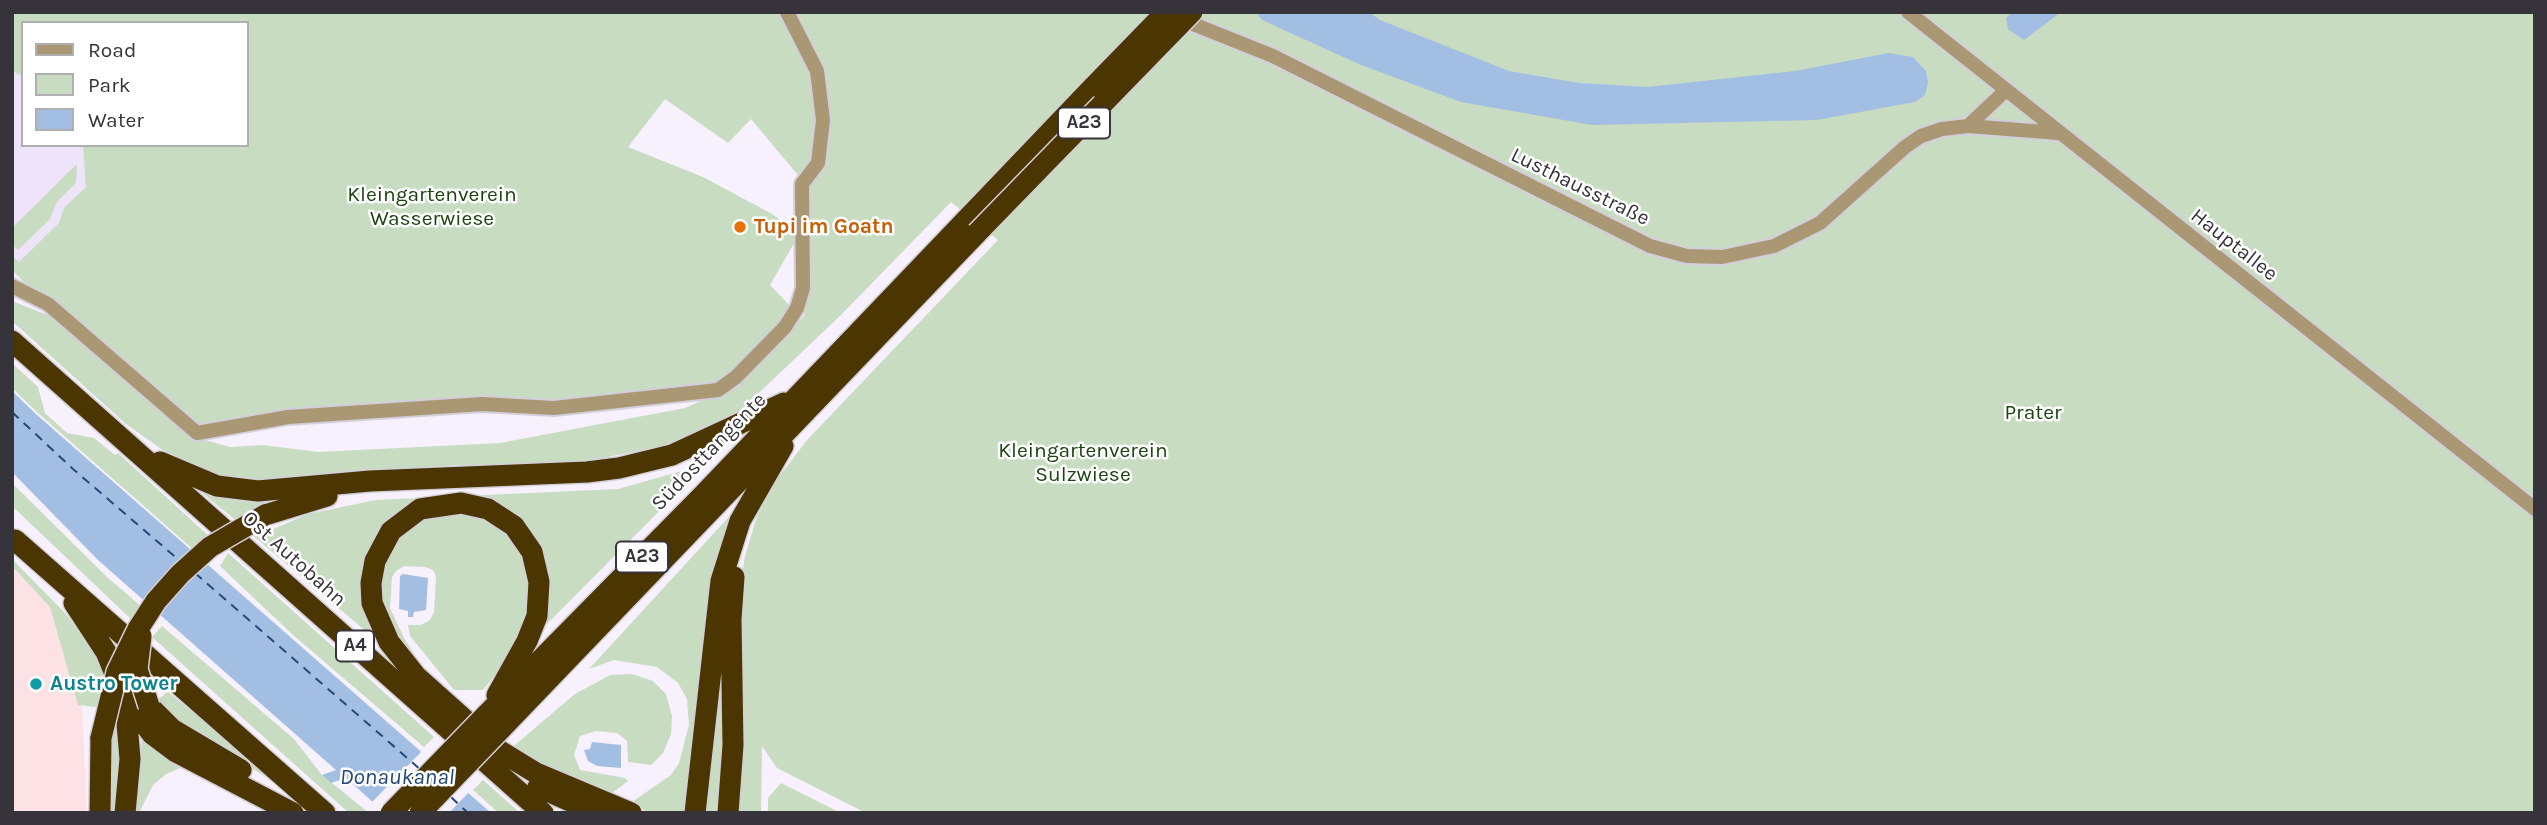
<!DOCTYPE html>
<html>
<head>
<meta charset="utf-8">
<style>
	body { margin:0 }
	#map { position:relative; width:2547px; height:825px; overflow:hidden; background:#f6f1fd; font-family:Karla,sans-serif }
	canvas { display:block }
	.frame { position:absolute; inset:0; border:14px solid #36343a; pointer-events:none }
	.legend { position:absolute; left:21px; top:21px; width:228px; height:126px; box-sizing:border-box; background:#fff; border:2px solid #afaeb0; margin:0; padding:9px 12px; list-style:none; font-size:21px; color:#36343a }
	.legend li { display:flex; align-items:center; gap:14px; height:35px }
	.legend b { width:35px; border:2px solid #afaeb0 }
</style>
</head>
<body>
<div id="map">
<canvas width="2547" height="825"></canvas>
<div class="frame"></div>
<ul class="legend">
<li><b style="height:9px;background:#aa9874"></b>Road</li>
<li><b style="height:19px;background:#c8dcc2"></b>Park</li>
<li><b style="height:19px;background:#a2bee3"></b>Water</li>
</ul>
</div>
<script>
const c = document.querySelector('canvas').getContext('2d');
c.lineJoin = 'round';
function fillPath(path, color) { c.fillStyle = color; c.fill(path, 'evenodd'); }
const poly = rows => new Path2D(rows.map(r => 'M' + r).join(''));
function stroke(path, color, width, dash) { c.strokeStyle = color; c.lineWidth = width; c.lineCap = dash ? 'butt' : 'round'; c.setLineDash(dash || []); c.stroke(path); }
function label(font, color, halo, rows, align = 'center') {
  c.font = font + ' Karla,sans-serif'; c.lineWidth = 5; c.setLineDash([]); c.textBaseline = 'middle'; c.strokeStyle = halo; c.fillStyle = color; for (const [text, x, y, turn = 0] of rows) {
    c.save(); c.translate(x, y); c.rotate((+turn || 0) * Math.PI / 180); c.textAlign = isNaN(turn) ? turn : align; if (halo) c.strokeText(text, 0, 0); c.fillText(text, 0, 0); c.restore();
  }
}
const commercial = poly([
	[12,562,58,612,82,705,87,813,12,813]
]);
const built = poly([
	[12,48,23,59,23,145,104,145,132,175,23,281,12,270]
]);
const green = poly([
	[12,12,2535,12,2535,813,866,813,777,768,762,746,761,813,734,813,740,589,745,556,757,516,777,479,808,439,998,240,951,202,840,316,727,423,714,424,672,444,588,461,500,467,458,465,252,481,225,478,181,463,126,424,12,321,12,301,55,318,135,391,139,390,194,437,230,447,263,445,318,452,500,443,685,408,714,395,777,344,804,316,811,269,808,187,751,119,728,143,665,99,628,147,703,177,772,214,800,233,770,285,792,308,780,329,721,385,554,402,485,399,197,432,23,281,12,270,12,256,19,262,59,223,64,208,86,187,83,145,247,145,247,23,23,23,23,77,12,70],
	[77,164,76,183,57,202,50,219,18,250,12,244,12,228],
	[12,363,38,387,45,413,67,433,94,438,115,455,118,453,211,538,195,551,38,413,12,388],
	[696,467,698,472,534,637,535,544,450,499,375,548,387,649,251,534,269,531,308,514,376,500,618,489],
	[12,483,107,577,143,608,133,621,12,506],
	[195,487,353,487,239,523],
	[737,508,725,532,710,584,686,813,648,813,632,802,671,775,679,763,689,725,687,699,678,683,657,667,614,660,589,669],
	[473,513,499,525,518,546,529,572,528,609,522,630,502,666,483,690,454,690,410,636,408,625,421,625,430,620,434,612,436,576,433,570,425,567,404,566,396,571,392,577,390,608,404,638,437,689,403,649,382,606,381,571,392,545,412,524,435,514],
	[228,553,434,737,424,747,293,635,220,566],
	[12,559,65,613,89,644,108,683,104,708,78,705,50,607,12,566],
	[723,590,724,760,718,813,700,813],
	[162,626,294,739,322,775,369,813,349,813,152,637],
	[632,674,653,681,666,694,672,716,671,734,663,753,651,765,628,762,627,741,617,733,596,731,580,736,574,755,580,770,625,778,628,781,612,793,509,750,575,694,610,675],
	[168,692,296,796,178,722,157,700],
	[115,716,121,746,117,813,110,813,110,746],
	[142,737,160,754,183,767,166,774,153,785,139,813,136,813],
	[483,780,520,813,499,813,473,790],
	[781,783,841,813,768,813,768,798]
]);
const water = poly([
	[1256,12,1369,12,1380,20,1509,71,1579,83,1647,87,1795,71,1889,53,1913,57,1926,71,1928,83,1925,95,1915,102,1817,120,1592,125,1461,102,1361,65,1262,20],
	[2013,12,2061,12,2024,40,2008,29,2006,18],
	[12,391,37,415,491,813,385,813,346,778,331,783,322,775,336,770,98,560,12,472],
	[403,574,428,578,426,610,414,612,413,617,408,617,408,611,399,609,400,576],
	[592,742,621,745,621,768,597,766,588,761,584,750,590,749]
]);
const pier = poly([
	[424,749,471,790,449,813,379,813,370,804]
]);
const ferry = poly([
	[12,412,73,469,180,561],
	[195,573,421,770],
	[451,797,468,813]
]);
const minor = poly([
	[1908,12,2535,509],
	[1178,18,1273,56,1650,246,1687,256,1722,257,1774,246,1820,223,1905,147,1921,136,1942,129,1968,126,2059,133],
	[1968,126,2006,90],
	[12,286,48,304,197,433,288,417,482,404,554,408,718,390,736,377,785,327,797,308,803,288,802,184,818,163,823,120,817,71,787,12]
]);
const highway = poly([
	[12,341,543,813],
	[160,462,217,486,258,491,370,481,587,472,619,468,672,455,784,403],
	[265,515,327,496],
	[15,540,325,813],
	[74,603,106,652,125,698,152,734,176,752,293,813],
	[497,695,527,641,537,616,539,582,532,552,514,526,488,509,461,503,420,509,391,531,375,561,371,583,372,603,389,642,416,676,500,751,536,773,631,813],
	[149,706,172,729,241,770],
	[486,715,701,497,1094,86],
	[501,729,977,233],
	[538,787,597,813],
	[100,813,101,738],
	[125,813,130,759,125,700],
	[695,813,721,581,740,521,783,446],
	[728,813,733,745,731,619,734,577]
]);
const highwayBridge = poly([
	[1094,86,1166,12],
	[977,233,1192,12],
	[141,636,137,669,149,706],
	[101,738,117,672,138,629,156,601,180,574,210,547,265,515],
	[391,813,486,715],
	[420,813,501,729]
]);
const markers = [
	[740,227,7,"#e8710a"],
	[36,684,7,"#0f9aa8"]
];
const shields = [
	[1084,123,52],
	[642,557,52],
	[355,646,38]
];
const shieldNames = [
	["A23",1084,123],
	["A23",642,557],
	["A4",355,646]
];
const streetNames = [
	["Lusthausstraße",1580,187,26],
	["Hauptallee",2234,245,38],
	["Südosttangente",709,452,-46],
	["Ost Autobahn",294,559,42]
];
const parkNames = [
	["Kleingartenverein",432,195],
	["Wasserwiese",432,219],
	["Prater",2033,413],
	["Kleingartenverein",1083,451],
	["Sulzwiese",1083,475]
];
const foodNames = [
	["Tupi im Goatn",754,227]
];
const cultureNames = [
	["Austro Tower",50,684]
];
const waterNames = [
	["Donaukanal",397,777]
];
fillPath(commercial, '#fde2e5');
fillPath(built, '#ede4fa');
fillPath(green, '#c8dcc2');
fillPath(water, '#a2bee3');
fillPath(pier, '#f6f1fd');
stroke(ferry, '#244978', 2, [9, 7]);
stroke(minor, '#d3cfda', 18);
stroke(highway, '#d3cfda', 24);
stroke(minor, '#aa9874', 14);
stroke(highway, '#4b3500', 21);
stroke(highwayBridge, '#d3cfda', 24, []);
stroke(highwayBridge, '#4b3500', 21);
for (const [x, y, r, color] of markers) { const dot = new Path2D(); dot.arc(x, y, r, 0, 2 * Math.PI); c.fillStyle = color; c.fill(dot); stroke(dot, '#fff', 2.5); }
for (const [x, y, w] of shields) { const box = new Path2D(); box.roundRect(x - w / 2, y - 15.5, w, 31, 5); c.fillStyle = '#fff'; c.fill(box); stroke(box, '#36343a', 2); }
label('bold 19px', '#36343a', null, shieldNames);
label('21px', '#36343a', '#fff', streetNames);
label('21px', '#1d430f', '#fff', parkNames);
label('bold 21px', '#c56008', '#fff', foodNames, 'left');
label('bold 21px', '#0d838f', '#fff', cultureNames, 'left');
label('italic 23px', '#244978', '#fff', waterNames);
</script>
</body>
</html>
